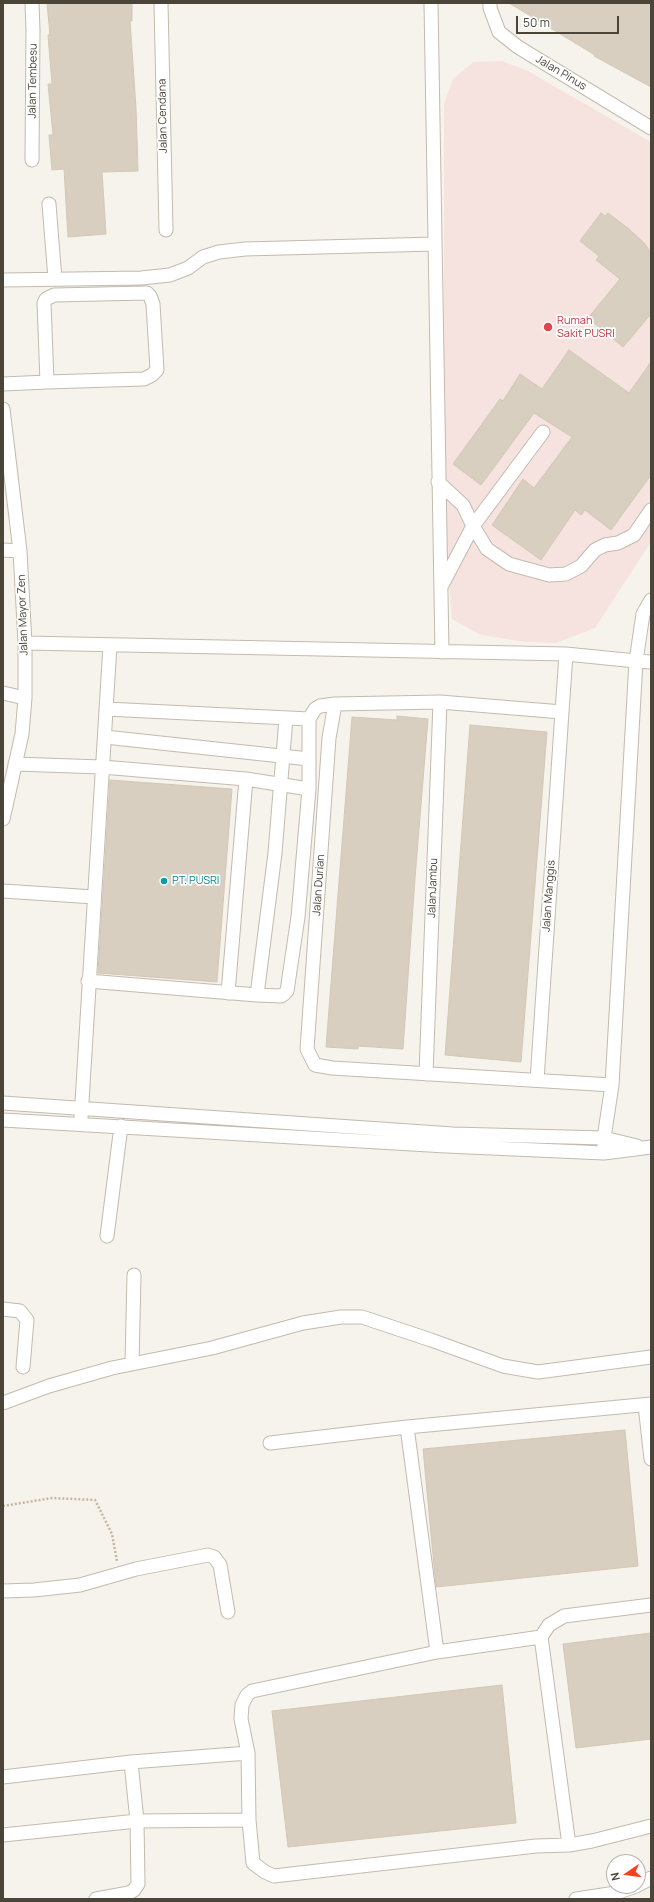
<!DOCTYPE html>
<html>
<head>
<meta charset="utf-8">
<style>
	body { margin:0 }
	#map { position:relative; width:654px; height:1902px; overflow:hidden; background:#f6f3ec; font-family:Manrope,sans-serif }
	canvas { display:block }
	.frame { position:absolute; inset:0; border:4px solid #4b4439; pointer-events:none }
	.north { position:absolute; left:606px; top:1854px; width:40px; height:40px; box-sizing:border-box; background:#fff; border:1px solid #b7b4b0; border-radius:50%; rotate:257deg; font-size:11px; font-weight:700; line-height:16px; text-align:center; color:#4b4439 }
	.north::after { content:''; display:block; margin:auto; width:14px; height:18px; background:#fc3f1d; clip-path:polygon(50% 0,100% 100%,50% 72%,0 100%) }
	.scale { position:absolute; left:516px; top:16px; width:103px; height:18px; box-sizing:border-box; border:2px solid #4b4439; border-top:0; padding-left:5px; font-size:12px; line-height:14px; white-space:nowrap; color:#4b4439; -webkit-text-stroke:3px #fff; paint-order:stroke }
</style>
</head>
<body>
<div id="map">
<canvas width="654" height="1902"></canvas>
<div class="frame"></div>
<div class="north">N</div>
<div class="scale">50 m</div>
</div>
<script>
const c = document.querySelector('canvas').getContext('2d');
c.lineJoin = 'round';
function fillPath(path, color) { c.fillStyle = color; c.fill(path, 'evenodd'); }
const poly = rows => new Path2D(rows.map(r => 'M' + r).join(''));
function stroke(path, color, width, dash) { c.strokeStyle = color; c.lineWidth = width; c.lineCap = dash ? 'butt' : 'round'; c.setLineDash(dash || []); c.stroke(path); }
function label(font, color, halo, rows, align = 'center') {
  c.font = font + ' Manrope,sans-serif'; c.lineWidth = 3.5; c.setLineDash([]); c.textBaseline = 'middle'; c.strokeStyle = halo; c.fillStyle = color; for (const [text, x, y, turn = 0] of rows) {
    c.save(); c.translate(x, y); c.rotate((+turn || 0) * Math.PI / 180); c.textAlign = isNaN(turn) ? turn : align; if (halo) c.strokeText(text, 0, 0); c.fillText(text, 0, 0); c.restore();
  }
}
const medical = poly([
	[502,61,528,71,651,142,651,542,595,628,556,643,526,642,481,635,452,619,444,513,444,104,453,79,473,62]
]);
const building = poly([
	[47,3,132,3,132,21,130,21,136,108,138,171,102,172,106,234,68,237,64,169,52,170,49,135,53,135,48,84,52,84,48,35,50,35,47,3],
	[509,3,651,3,651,87,594,56,595,55,509,3],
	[601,213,605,216,608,213,629,229,645,244,651,253,651,314,623,347,588,318,620,279,596,260,599,256,580,241,601,213],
	[569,350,629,393,651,362,651,475,611,530,585,510,581,515,575,510,541,560,492,525,523,479,534,488,572,437,534,413,481,485,453,464,500,399,503,401,520,374,542,389,569,350],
	[397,716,428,719,415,878,403,1049,358,1046,358,1049,326,1047,352,717,397,720,397,716],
	[470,725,547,732,521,1062,445,1055,470,725],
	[110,780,232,789,217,982,98,973,110,780],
	[625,1430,638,1566,436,1587,423,1449,625,1430],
	[651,1633,651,1739,576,1748,563,1644,651,1633],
	[502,1685,516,1823,288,1847,272,1711,502,1685]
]);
const path = poly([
	[3,1506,52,1498,95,1500,112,1534,117,1561]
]);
const minor = poly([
	[32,3,33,30,32,160],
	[161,3,166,230],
	[431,3,442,652],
	[490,3,490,8,499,32,518,47,651,128],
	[49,204,55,279],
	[3,280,141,278,170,275,188,268,203,257,219,252,245,249,435,244],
	[147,293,150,296,153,304,157,370,152,375,144,379,47,382,44,303,46,299,54,295,147,293],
	[3,384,47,382],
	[3,409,20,551,25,643,25,698,22,734,3,819],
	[543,432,473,526,487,549,509,564,549,575,566,574,581,566,595,550,605,545,618,543,634,535,651,510],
	[438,482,463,505,473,526,442,585],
	[3,550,20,551],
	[651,600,643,614,636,661,651,662],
	[25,643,566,654,636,661,612,1085,604,1138,604,1153],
	[3,693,25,698],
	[335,704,329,738,307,1049,315,1065,332,1068,612,1085],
	[106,709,309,719],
	[105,737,309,759],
	[15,764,102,767,246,779,309,789],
	[3,891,94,897],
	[88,981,257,995,281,996,284,994,287,991,298,917,309,789,309,719,315,709,320,706,335,704,440,702,562,712,566,654],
	[228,993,246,779],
	[257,995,275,853,286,718],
	[426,1074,440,702],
	[537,1080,562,712],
	[3,1103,453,1134,604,1138,637,1146],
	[81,1118,110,645],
	[3,1120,446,1146,604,1153,651,1147],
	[107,1236,121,1126],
	[3,1309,20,1311,27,1320,23,1367],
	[132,1364,134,1275],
	[3,1403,49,1386,112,1368,212,1348,303,1323,341,1317,362,1317,431,1340,503,1366,538,1372,651,1357],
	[645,1405,651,1459],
	[407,1427,437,1652],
	[270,1443,407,1427,651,1404],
	[3,1591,34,1590,80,1585,136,1569,208,1555,214,1557,220,1565,228,1612],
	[651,1605,564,1616,549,1625,541,1637,437,1652,252,1691,247,1695,242,1705,241,1719,248,1753,249,1820,253,1863,265,1872,274,1876,536,1846,569,1845,592,1841,651,1826],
	[541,1637,569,1845],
	[3,1777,131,1762,248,1753],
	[3,1835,137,1821,249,1820],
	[638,1885,651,1878],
	[96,1899,129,1893,134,1890,138,1884,137,1821,131,1762],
	[576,1899,616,1893,636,1886]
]);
const markers = [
	[548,327,5,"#e0444e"],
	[164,881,4,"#0f9aa8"]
];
const streetNames = [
	["Jalan Pinus",561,73,31],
	["Jalan Tembesu",33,81,-89],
	["Jalan Cendana",163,116,-91],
	["Jalan Mayor Zen",23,615,-92],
	["Jalan Durian",319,885,-86],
	["JalanJambu",433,888,-88],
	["Jalan Manggis",549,896,-86]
];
const healthNames = [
	["Rumah",557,321],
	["Sakit PUSRI",557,334]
];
const cultureNames = [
	["PT. PUSRI",172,881]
];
fillPath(medical, '#f6e3e0');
fillPath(building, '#d8cfc1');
stroke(building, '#d3c7b4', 1);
stroke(minor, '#c2bbae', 15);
stroke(path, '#c4b79f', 2.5, [2, 2]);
stroke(minor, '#fff', 13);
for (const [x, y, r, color] of markers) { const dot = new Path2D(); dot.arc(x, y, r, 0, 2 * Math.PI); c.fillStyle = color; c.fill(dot); stroke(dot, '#fff', 1.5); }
label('11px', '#4b4439', '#fff', streetNames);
label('11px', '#be3a42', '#fff', healthNames, 'left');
label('11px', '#0d838f', '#fff', cultureNames, 'left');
</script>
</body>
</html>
